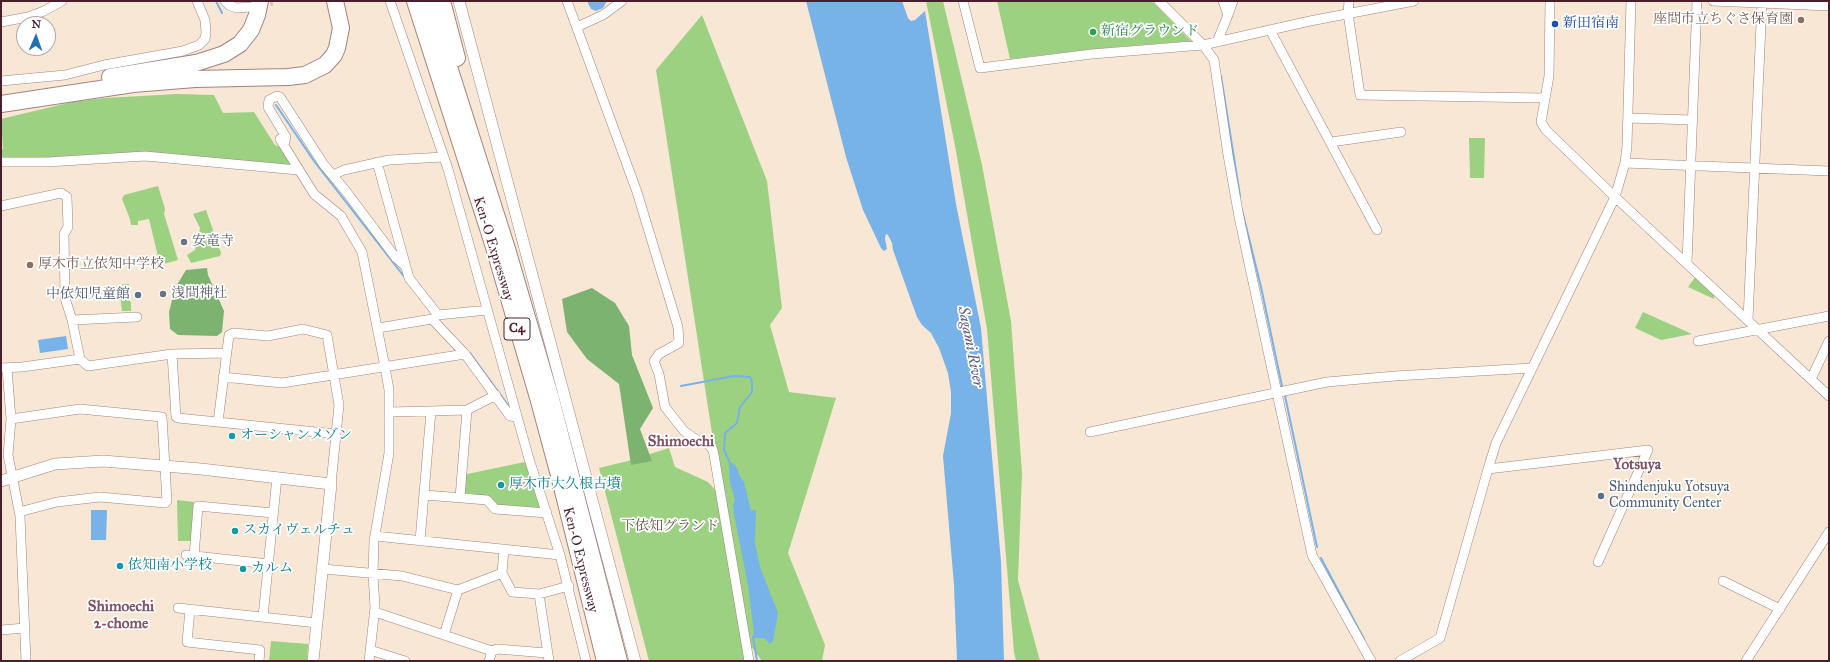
<!DOCTYPE html>
<html>
<head>
<meta charset="utf-8">
<style>
	body { margin:0 }
	#map { position:relative; width:1830px; height:662px; overflow:hidden; background:#f8e7d4; font-family:"IM FELL Great Primer",serif }
	canvas { display:block }
	.frame { position:absolute; inset:0; border:2px solid #4a1f2b; pointer-events:none }
	.north { position:absolute; left:16px; top:16px; width:40px; height:40px; box-sizing:border-box; background:#fff; border:1px solid #b7a5aa; border-radius:50%; rotate:2deg; font-size:11px; font-weight:700; line-height:16px; text-align:center; color:#4a1f2b }
	.north::after { content:''; display:block; margin:auto; width:14px; height:18px; background:#1f6fb2; clip-path:polygon(50% 0,100% 100%,50% 72%,0 100%) }
</style>
</head>
<body>
<div id="map">
<canvas width="1830" height="662"></canvas>
<div class="frame"></div>
<div class="north">N</div>
</div>
<script>
const c = document.querySelector('canvas').getContext('2d');
c.lineJoin = 'round';
function fillPath(path, color) { c.fillStyle = color; c.fill(path, 'evenodd'); }
const poly = rows => new Path2D(rows.map(r => 'M' + r).join(''));
function stroke(path, color, width, dash) { c.strokeStyle = color; c.lineWidth = width; c.lineCap = dash ? 'butt' : 'round'; c.setLineDash(dash || []); c.stroke(path); }
function label(font, color, halo, rows, align = 'center') {
  c.font = font + ' "IM FELL Great Primer","Noto Serif JP",serif'; c.lineWidth = 3.5; c.setLineDash([]); c.textBaseline = 'middle'; c.strokeStyle = halo; c.fillStyle = color; for (const [text, x, y, turn = 0] of rows) {
    c.save(); c.translate(x, y); c.rotate((+turn || 0) * Math.PI / 180); c.textAlign = isNaN(turn) ? turn : align; if (halo) c.strokeText(text, 0, 0); c.fillText(text, 0, 0); c.restore();
  }
}
const green = poly([
	[926,1,943,1,982,165,1011,321,1022,473,1018,580,1040,661,1016,661,1014,652,987,329,956,151],
	[997,1,1152,1,1191,41,1094,49,1010,59],
	[702,15,767,181,782,308,770,325,789,392,836,398,788,553,825,645,822,661,762,661,747,641,750,661,649,661,599,468,628,461,669,448,675,467,708,482,720,495,730,550,656,70],
	[177,94,214,95,223,113,254,112,275,145,282,148,290,164,288,166,162,153,1,159,1,150,3,149,1,119,72,102,105,98],
	[1469,138,1485,138,1484,178,1470,178],
	[158,186,165,209,164,214,178,260,160,265,149,219,138,221,138,225,131,225,130,219,122,199,124,195],
	[206,210,221,253,220,256,191,263,187,255,195,250,200,228,193,214],
	[1696,276,1715,294,1714,299,1688,287],
	[124,284,129,284,130,302,131,302,131,311,122,311,119,286],
	[1643,312,1692,334,1661,340,1635,328],
	[525,462,527,463,541,507,540,508,498,505,490,496,466,494,464,492,465,476,467,474],
	[177,500,194,502,191,541,178,541],
	[271,641,308,644,307,661,269,661]
]);
const forest = poly([
	[207,268,208,275,224,311,222,332,217,336,178,335,170,329,169,312,175,288,186,270],
	[592,288,615,303,629,326,632,355,653,408,640,429,652,461,631,465,619,384,587,359,567,332,562,299]
]);
const water = poly([
	[587,1,607,1,603,8,596,11,591,9],
	[806,1,902,1,908,18,911,21,915,20,925,11,956,204,981,328,1001,562,1004,661,957,661,954,585,943,456,951,413,951,392,948,373,939,348,931,333,922,325,917,317,893,250,892,243,888,235,886,234,885,238,887,249,884,251,881,248,863,210,846,157],
	[66,336,68,349,40,353,38,340],
	[729,462,734,464,738,470,740,477,744,482,751,511,756,510,755,543,760,567,778,613,773,641,770,644,764,638,752,638,754,633,748,585,734,514,733,505,735,500,730,483],
	[91,510,107,510,106,540,91,540]
]);
const stream = poly([
	[216,1,222,13],
	[1221,76,1240,196],
	[276,105,314,161,406,279],
	[1242,210,1261,287,1282,386],
	[470,353,508,405],
	[681,386,734,376,750,377,752,381,752,392,740,407,737,423,725,433,724,450,730,463],
	[1285,396,1317,547],
	[1321,558,1364,639],
	[753,637,757,661]
]);
const minorTunnel = poly([
	[257,6,272,1]
]);
const minor = poly([
	[225,1,229,5,236,8,251,7],
	[390,1,448,169,529,459,560,555,586,661],
	[567,1,637,192,678,327,679,343,659,354,654,361,659,374,665,407,684,431,697,440,708,444,713,450,714,455,749,661],
	[963,1,980,68,1092,54,1203,45,1310,21,1414,1],
	[1159,1,1203,45,1214,60,1228,155,1239,217,1312,555,1371,661],
	[1349,1,1348,13,1360,95,1545,98],
	[1550,1,1549,76,1541,122,1546,130,1615,197,1829,396],
	[1713,1,1829,6],
	[1228,15,1233,1],
	[1,22,28,17,44,11,62,1],
	[577,27,603,15,622,1],
	[1270,30,1377,230],
	[1217,42,1228,15,1223,1],
	[1,81,65,75,104,65,183,51,199,45,205,39,206,33,205,20,197,1],
	[1628,118,1693,120],
	[280,139,314,194,341,216,362,252,385,367,389,390,389,453,374,541,373,574,375,607,369,661],
	[1331,142,1401,132],
	[284,145,286,137,268,107,269,100,277,96,280,97,324,165,345,190,396,258,405,266],
	[1,162,47,162,145,156,298,170],
	[377,162,409,278,438,315,487,310],
	[1625,163,1829,171],
	[333,175,344,170,389,160,444,157],
	[1,206,61,193,67,197,68,227,64,234,65,298,72,320,80,359],
	[1687,263,1697,1],
	[72,320,137,317],
	[1748,320,1762,1],
	[378,328,432,319,465,354,510,416,517,417],
	[1698,341,1829,316],
	[172,354,226,353],
	[1,368,22,367,80,359,88,366,172,354,176,417,178,418,336,434],
	[7,368,11,419,8,455,20,516,26,661],
	[223,377,282,383,465,354],
	[1811,379,1829,341],
	[390,412,467,410,496,395],
	[11,419,80,409,162,417,167,501,165,503,100,497,57,502,19,512],
	[218,422,229,335,234,333,268,336,303,329,327,335,339,405,331,484],
	[1090,432,1327,382,1395,376,1532,368],
	[1488,469,1496,443,1615,197,1625,163,1627,146,1631,1],
	[425,495,487,500,495,509,547,513],
	[460,498,467,410],
	[375,536,560,555],
	[420,541,431,411],
	[504,549,502,573,512,592,539,594,569,586],
	[186,555,269,564],
	[194,556,198,506,273,513],
	[1598,562,1648,450],
	[323,569,402,576,458,590,502,573],
	[1723,581,1780,609],
	[539,594,549,661],
	[178,608,317,623],
	[190,610,187,642,260,650,259,661],
	[375,612,492,651,489,661],
	[263,617,277,477],
	[1,630,25,628],
	[444,635,458,590],
	[370,650,405,661],
	[492,651,497,649,547,653],
	[1400,661,1440,638,1488,469,1648,450],
	[1746,661,1829,532]
]);
const tertiary = poly([
	[459,1,635,661],
	[1,481,55,464,103,461,201,469,331,484,313,661]
]);
const motorway = poly([
	[415,1,493,244,539,401,560,479,605,661],
	[428,1,507,249,551,399,619,661],
	[442,1,457,58],
	[110,77,196,63,224,54,240,44,251,30,257,15,260,1],
	[1,104,133,84,195,79,288,77,305,75,325,65,334,55,337,48,341,28,335,1]
]);
const markers = [
	[1801,20,4,"#8d6e63"],
	[1555,24,4,"#1a4fb4"],
	[1093,32,4,"#2e9e5b"],
	[184,242,4,"#6b7280"],
	[30,265,4,"#8d6e63"],
	[163,294,4,"#6b7280"],
	[138,295,4,"#5c6f8a"],
	[232,436,4,"#0f9aa8"],
	[501,485,4,"#0f9aa8"],
	[1601,496,4,"#5c6f8a"],
	[235,531,4,"#0f9aa8"],
	[120,566,4,"#0f9aa8"],
	[243,569,4,"#0f9aa8"]
];
const shields = [
	[517,329,26]
];
const shieldNames = [
	["C4",517,329]
];
const educationNames = [
	["座間市立ちぐさ保育園",1793,20],
	["厚木市立依知中学校",38,265,"left"]
];
const transitNames = [
	["新田宿南",1563,24]
];
const leisureNames = [
	["新宿グラウンド",1101,32]
];
const worshipNames = [
	["安竜寺",192,242],
	["浅間神社",171,294]
];
const streetNames = [
	["Ken-O Expressway",493,249,73],
	["Ken-O Expressway",580,560,76]
];
const serviceNames = [
	["中依知児童館",130,295],
	["Shindenjuku Yotsuya",1609,488,"left"],
	["Community Center",1609,504,"left"]
];
const cultureNames = [
	["オーシャンメゾン",240,436],
	["厚木市大久根古墳",509,485],
	["スカイヴェルチュ",243,531],
	["依知南小学校",128,566],
	["カルム",251,569]
];
const parkNames = [
	["下依知グランド",670,527]
];
const waterNames = [
	["Sagami River",970,347,79]
];
const neighbourhoodNames = [
	["Shimoechi",681,442],
	["Yotsuya",1637,465],
	["Shimoechi",121,607],
	["2-chome",121,624]
];
fillPath(green, '#9cd182');
fillPath(forest, '#7db370');
fillPath(water, '#77b2e8');
stroke(stream, '#77b2e8', 2);
stroke(minorTunnel, '#d5bfb2', 9, [9, 4.5]);
stroke(minor, '#a18380', 10);
stroke(tertiary, '#a18380', 12);
stroke(motorway, '#a18380', 18);
stroke(minor, '#fff', 9);
stroke(tertiary, '#fff', 11);
stroke(motorway, '#fff', 16);
for (const [x, y, r, color] of markers) { const dot = new Path2D(); dot.arc(x, y, r, 0, 2 * Math.PI); c.fillStyle = color; c.fill(dot); stroke(dot, '#fff', 1.5); }
for (const [x, y, w] of shields) { const box = new Path2D(); box.roundRect(x - w / 2, y - 11, w, 22, 3); c.fillStyle = '#fff'; c.fill(box); stroke(box, '#4a1f2b', 1); }
label('bold 13px', '#4a1f2b', null, shieldNames);
label('14px', '#785e54', '#fff', educationNames, 'right');
label('14px', '#164399', '#fff', transitNames, 'left');
label('14px', '#27864d', '#fff', leisureNames, 'left');
label('14px', '#5b616d', '#fff', worshipNames, 'left');
label('14px', '#4a1f2b', '#fff', streetNames);
label('14px', '#4e5e75', '#fff', serviceNames, 'right');
label('14px', '#0d838f', '#fff', cultureNames, 'left');
label('14px', '#635445', '#fff', parkNames);
label('italic 15px', '#5c5a77', '#fff', waterNames);
label('bold 15px', '#805267', '#fff', neighbourhoodNames);
</script>
</body>
</html>
